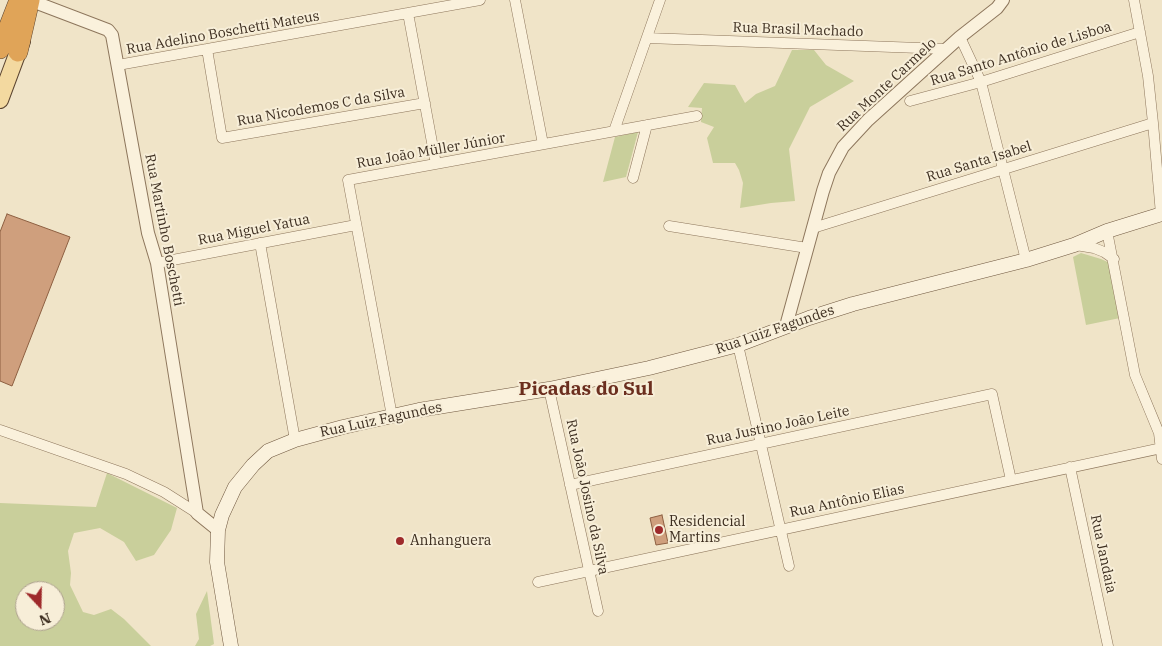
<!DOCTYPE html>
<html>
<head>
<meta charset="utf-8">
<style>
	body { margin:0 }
	#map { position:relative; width:1162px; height:646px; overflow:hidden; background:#f0e4c8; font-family:"IBM Plex Serif",serif }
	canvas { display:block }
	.north { position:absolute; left:15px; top:581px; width:50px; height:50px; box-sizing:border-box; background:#f7eed8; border:1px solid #ada18e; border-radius:50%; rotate:159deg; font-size:14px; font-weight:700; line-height:20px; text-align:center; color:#3d2e20 }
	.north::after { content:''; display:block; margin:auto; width:18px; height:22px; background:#9e2a2b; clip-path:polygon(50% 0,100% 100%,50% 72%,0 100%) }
</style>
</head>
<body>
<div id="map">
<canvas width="1162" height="646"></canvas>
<div class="north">N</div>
</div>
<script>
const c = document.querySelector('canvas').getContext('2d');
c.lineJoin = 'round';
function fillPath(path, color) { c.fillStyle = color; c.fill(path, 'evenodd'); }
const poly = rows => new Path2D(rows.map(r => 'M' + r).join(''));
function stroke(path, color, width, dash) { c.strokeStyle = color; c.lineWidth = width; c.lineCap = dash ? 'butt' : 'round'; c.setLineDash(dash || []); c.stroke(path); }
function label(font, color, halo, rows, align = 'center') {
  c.font = font + ' "IBM Plex Serif",serif'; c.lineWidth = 4; c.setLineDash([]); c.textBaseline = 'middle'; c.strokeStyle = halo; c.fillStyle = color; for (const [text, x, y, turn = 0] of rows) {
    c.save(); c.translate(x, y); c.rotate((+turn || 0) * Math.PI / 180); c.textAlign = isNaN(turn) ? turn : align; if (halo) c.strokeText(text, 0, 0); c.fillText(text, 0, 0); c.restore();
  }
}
const green = poly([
	[792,50,814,50,826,65,854,81,810,107,789,149,795,201,771,203,740,208,743,183,739,170,735,163,713,163,707,138,714,127,701,122,702,108,688,107,704,83,735,85,745,103,756,94,775,86],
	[638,132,626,177,603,182,615,137],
	[1081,253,1101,259,1112,264,1120,318,1086,325,1073,257],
	[107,473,177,508,171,530,154,555,136,561,124,542,100,528,74,533,68,551,71,573,70,585,83,612,94,615,111,609,124,619,151,646,0,646,0,503,96,507],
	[25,591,55,591,55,621,25,621],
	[207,591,214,644,210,646,195,646,199,639,196,614]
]);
const building = poly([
	[7,214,70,237,12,386,0,381,0,232,7,214],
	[662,515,668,543,656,545,650,518,662,515]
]);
const minor = poly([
	[515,0,543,144],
	[1134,0,1148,76,1153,123,1161,214],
	[408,13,436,164],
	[960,37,981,82,1026,260],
	[647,38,947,49],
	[207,49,222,138,425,103],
	[118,65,480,0],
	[910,101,981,82,1140,32],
	[614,131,660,0],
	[633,178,647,125],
	[669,226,807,248],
	[813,228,1153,123],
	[1107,231,1135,375,1159,433,1162,459],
	[260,243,295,440],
	[1076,245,1094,248,1104,252,1114,259],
	[157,263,356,225],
	[738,345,789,566],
	[549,389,598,611],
	[392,416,348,180,697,116],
	[0,430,126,474,164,492,197,513],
	[1070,467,1108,646],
	[570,485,992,394,1011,480],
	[538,582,1162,448]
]);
const tertiary = poly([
	[37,3,108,30,112,35,148,233,157,263,197,513,218,530],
	[786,326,823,191,829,173,843,147,868,120,960,37,997,8,1003,0]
]);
const secondary = poly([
	[231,646,217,562,218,530,222,515,235,487,253,465,268,451,295,440,343,427,419,410,549,389,649,368,738,345,809,318,853,304,1026,260,1074,245,1107,231,1162,214]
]);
const primary = poly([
	[0,100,22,41]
]);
const motorway = poly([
	[0,49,19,0],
	[18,52,30,0]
]);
const markers = [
	[659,530,5,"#9e2a2b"],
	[400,541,5,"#9e2a2b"]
];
const streetNames = [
	["Rua Brasil Machado",798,30,2],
	["Rua Adelino Boschetti Mateus",223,33,-10],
	["Rua Santo Antônio de Lisboa",1021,54,-17],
	["Rua Monte Carmelo",887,85,-43],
	["Rua Nicodemos C da Silva",321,107,-10],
	["Rua João Müller Júnior",431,151,-10],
	["Rua Santa Isabel",979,162,-17],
	["Rua Martinho Boschetti",164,230,79],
	["Rua Miguel Yatua",254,230,-11],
	["Rua Luiz Fagundes",775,330,-19],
	["Rua Luiz Fagundes",381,420,-12],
	["Rua Justino João Leite",778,426,-12],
	["Rua João Josino da Silva",587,497,78],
	["Rua Antônio Elias",847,501,-12],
	["Rua Jandaia",1103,554,78]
];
const poiNames = [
	["Residencial",669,522],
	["Martins",669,538],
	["Anhanguera",410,541]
];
const districtNames = [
	["Picadas do Sul",586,390]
];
fillPath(green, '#c9cf9b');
fillPath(building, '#cf9f7d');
stroke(building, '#8d5f41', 1);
stroke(minor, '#8d765c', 11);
stroke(tertiary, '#8d765c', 14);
stroke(secondary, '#6f573f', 15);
stroke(primary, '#5b4430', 18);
stroke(motorway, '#5b4430', 20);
stroke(minor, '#faf1dc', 10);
stroke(tertiary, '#faf1dc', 12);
stroke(secondary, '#faf1dc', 14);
stroke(primary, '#f3d9a0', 16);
stroke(motorway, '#e0a458', 19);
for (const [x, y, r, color] of markers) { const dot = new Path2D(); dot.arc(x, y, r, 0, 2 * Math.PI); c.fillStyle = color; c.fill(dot); stroke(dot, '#f7eed8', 2); }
label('14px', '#3d2e20', '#f7eed8', streetNames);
label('14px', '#3d2e20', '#f7eed8', poiNames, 'left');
label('bold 19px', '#6b2e1e', '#f7eed8', districtNames);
</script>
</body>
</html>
